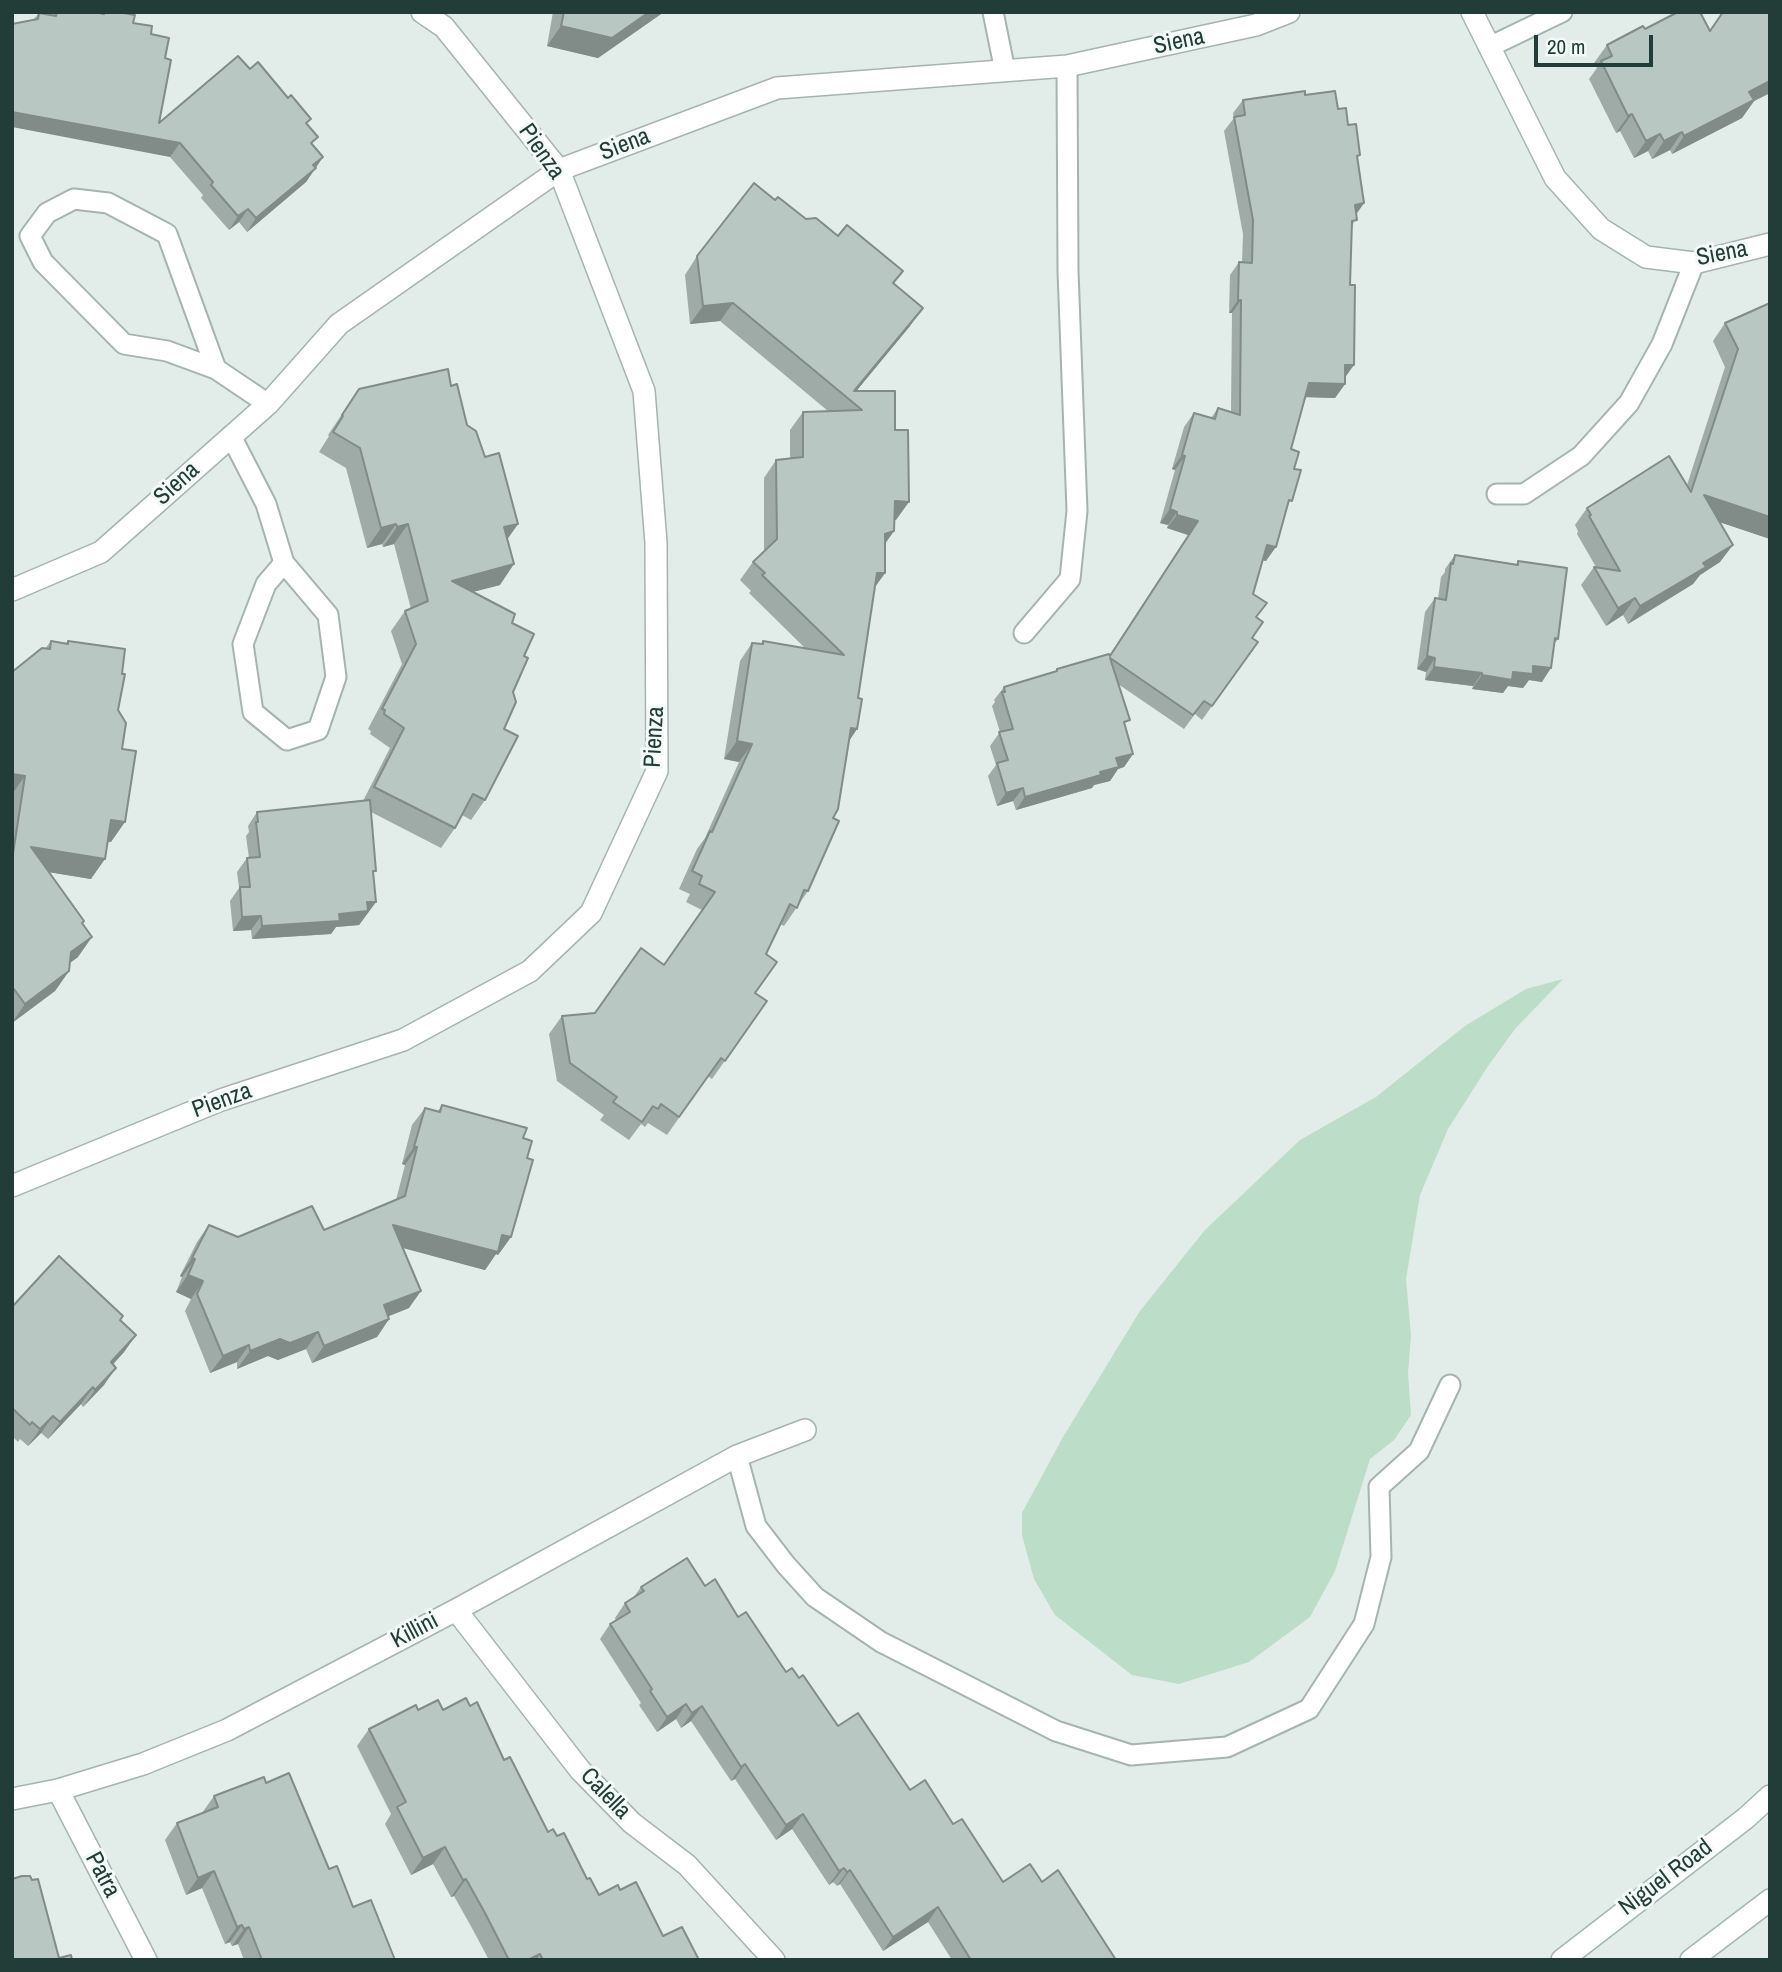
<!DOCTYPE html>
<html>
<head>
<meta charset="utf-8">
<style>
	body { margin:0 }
	#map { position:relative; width:1782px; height:1972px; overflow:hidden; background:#e2ece9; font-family:"Archivo Narrow",sans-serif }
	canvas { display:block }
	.frame { position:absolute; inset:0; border:14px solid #223d38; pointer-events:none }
	.scale { position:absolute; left:1534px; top:35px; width:119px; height:32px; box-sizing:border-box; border:4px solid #223d38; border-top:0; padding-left:9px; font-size:21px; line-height:24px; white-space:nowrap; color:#223d38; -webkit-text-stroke:5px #f3f9f6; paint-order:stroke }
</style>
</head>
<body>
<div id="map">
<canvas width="1782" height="1972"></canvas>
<div class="frame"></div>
<div class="scale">20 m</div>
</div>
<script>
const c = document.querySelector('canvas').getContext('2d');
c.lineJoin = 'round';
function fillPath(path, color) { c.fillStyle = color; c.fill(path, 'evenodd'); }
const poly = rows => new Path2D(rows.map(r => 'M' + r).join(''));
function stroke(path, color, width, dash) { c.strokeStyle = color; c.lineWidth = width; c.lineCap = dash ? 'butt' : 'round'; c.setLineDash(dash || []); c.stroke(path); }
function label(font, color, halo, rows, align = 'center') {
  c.font = font + ' "Archivo Narrow",sans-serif'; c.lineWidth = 6; c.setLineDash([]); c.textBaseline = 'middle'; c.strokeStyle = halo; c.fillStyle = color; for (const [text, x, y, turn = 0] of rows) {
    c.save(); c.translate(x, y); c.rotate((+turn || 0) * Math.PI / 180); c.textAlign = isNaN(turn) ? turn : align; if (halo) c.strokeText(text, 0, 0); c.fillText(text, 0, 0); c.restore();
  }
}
const green = poly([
	[1563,979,1515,1029,1488,1066,1448,1129,1420,1195,1406,1279,1411,1335,1408,1373,1411,1415,1394,1440,1370,1459,1335,1571,1310,1617,1249,1662,1179,1684,1132,1675,1055,1615,1034,1579,1022,1535,1022,1513,1063,1437,1140,1311,1205,1230,1300,1140,1376,1097,1465,1026,1526,989]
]);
const lane = poly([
	[993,12,1005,71],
	[1489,47,1562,12],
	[216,369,167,234,108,203,74,199,47,213,30,236,43,262,124,344,167,351,216,369,268,404],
	[231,436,266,504,284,563,266,584,243,644,253,712,287,740,318,730,336,677,328,615,284,563],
	[1497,494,1524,494,1581,456,1629,403,1662,344,1694,263],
	[1024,633,1070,579,1077,511,1068,271,1067,66],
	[737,1456,756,1526,786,1565,815,1597,881,1642,1056,1731,1131,1755,1227,1747,1309,1709,1364,1624,1381,1557,1379,1487,1419,1451,1450,1385]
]);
const street = poly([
	[1472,12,1555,178,1601,229,1646,257,1694,263,1770,244],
	[12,590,101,552,268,404,339,324,559,170,777,88,1067,66,1256,25,1289,12],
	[12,1186,221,1100,403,1040,530,971,591,913,657,771,656,543,644,391,559,170,444,27,422,12],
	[456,1610,580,1770,632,1823,687,1865,774,1960],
	[58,1790,146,1960],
	[12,1799,58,1790,143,1764,227,1730,456,1610,737,1456,805,1430]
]);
const secondary = poly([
	[1562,1960,1746,1818,1770,1796],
	[1691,1960,1770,1900]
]);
const wall = poly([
	[54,12,95,12,102,14,103,12,118,12,151,34,165,58,159,123,250,69,307,125,312,145,323,157,306,182,247,232,239,222,229,230,201,198,203,195,170,157,34,19,39,13,52,15],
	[553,12,664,12,598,58,547,46],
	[1770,12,1770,93,1754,101,1742,118,1672,154,1670,150,1652,159,1648,151,1634,158,1620,131,1616,133,1589,79,1597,68,1594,63,1607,45,1645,29,1710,31],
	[1305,95,1338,109,1348,125,1357,160,1364,203,1356,215,1352,228,1345,384,1335,398,1306,397,1291,449,1294,469,1287,508,1266,561,1263,560,1253,594,1256,618,1252,638,1258,642,1202,720,1195,714,1184,729,1118,684,1125,726,1133,754,1124,767,1118,769,1110,781,1094,785,1092,788,1016,810,1013,801,997,806,988,776,996,765,990,746,1000,732,992,706,995,702,994,700,1004,687,1055,672,1057,669,1109,656,1188,535,1167,528,1168,525,1160,523,1175,470,1172,469,1184,427,1194,413,1211,418,1218,408,1231,412,1232,313,1229,313,1230,275,1239,262,1242,262,1243,234,1224,131,1234,118,1233,113,1243,100],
	[775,200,806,219,894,284,910,326,856,391,896,520,894,520,894,531,885,544,885,573,875,587,858,698,857,729,848,742,833,818,808,891,784,926,780,924,766,954,755,993,767,1001,712,1079,708,1076,667,1135,648,1123,645,1127,641,1124,629,1140,600,1120,604,1115,557,1081,549,1034,562,1016,595,1013,664,965,702,910,686,902,690,894,679,889,697,849,705,838,739,762,724,759,740,661,752,643,761,644,763,641,806,649,749,593,751,591,740,580,753,562,764,551,764,478,776,460,790,458,790,430,803,412,828,411,720,321,690,324,685,275,697,256],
	[1770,303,1770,539,1720,522,1720,562,1700,575,1693,584,1628,624,1623,615,1606,626,1581,585,1594,567,1596,567,1577,534,1578,531,1575,525,1587,508,1687,485,1725,367,1713,341,1725,323],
	[451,386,467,425,485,457,518,524,507,539,500,585,472,592,512,623,524,656,513,692,485,800,471,820,462,815,455,828,441,848,371,812,373,876,376,902,359,925,336,927,331,934,252,939,251,930,233,931,230,901,239,888,237,872,247,858,249,858,246,836,249,832,248,826,257,812,363,801,390,748,370,734,371,731,368,729,402,664,391,631,405,611,411,609,394,544,383,547,382,544,367,548,346,468,319,452,329,436,328,435,359,389],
	[1455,555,1516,564,1518,561,1558,639,1555,643,1542,682,1529,680,1523,688,1508,686,1503,693,1472,689,1473,686,1425,680,1426,672,1417,669,1425,612,1435,598,1438,599,1441,577,1445,572,1445,569],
	[51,641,66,643,68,641,118,710,122,749,111,842,108,841,91,879,49,872,84,921,82,924,78,957,70,963,69,971,55,991,12,1023,12,672,45,649],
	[442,1105,523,1138,527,1158,511,1237,498,1255,496,1254,485,1270,403,1248,409,1308,388,1316,389,1319,377,1337,312,1363,306,1349,278,1360,268,1356,237,1369,237,1362,210,1373,185,1311,191,1299,176,1292,182,1277,180,1276,197,1242,209,1225,238,1237,324,1230,396,1200,405,1165,402,1164,412,1125,425,1108,438,1111],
	[12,1307,123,1316,120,1320,136,1335,124,1352,113,1364,104,1385,83,1407,81,1404,48,1439,41,1433,28,1446,20,1439,18,1442,12,1436],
	[705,1586,738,1617,786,1672,799,1678,838,1726,910,1790,953,1824,1003,1882,1042,1882,1116,1960,952,1960,928,1922,883,1951,840,1884,837,1886,833,1882,829,1885,792,1829,776,1840,735,1779,731,1781,691,1721,681,1728,676,1719,657,1732,639,1705,641,1703,600,1639,610,1624,616,1621,615,1618,625,1603,633,1598,641,1587],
	[470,1706,548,1832,557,1836,599,1895,620,1890,663,1936,699,1960,489,1960,473,1930,454,1896,451,1897,433,1864,411,1875,385,1824,391,1814,357,1746,369,1729,418,1710,443,1710],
	[266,1783,329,1869,353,1907,395,1960,244,1960,238,1944,232,1946,230,1942,225,1944,202,1888,186,1895,165,1840,177,1823,202,1813,214,1796]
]);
const shadedWall = poly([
	[649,12,664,12,598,58,547,46,561,26],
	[1770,81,1770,93,1754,101,1742,118,1672,154,1684,136,1749,92],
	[12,112,180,143,170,157,12,127],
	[1632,114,1620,131,1616,133,1628,116],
	[1682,132,1670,150,1652,159,1664,141],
	[1660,134,1648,151,1634,158,1646,141],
	[323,157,306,182,247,232,256,218],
	[1364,203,1354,217,1355,205],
	[248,209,239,222,229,230,238,216],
	[1238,300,1241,300,1232,313,1229,313],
	[733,303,720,321,690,324,703,306],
	[923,308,910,326,849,400,854,391],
	[1345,365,1354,365,1344,379],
	[1309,383,1345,384,1335,398,1300,397],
	[1182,455,1185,456,1175,470,1172,469],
	[1704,495,1770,517,1770,539,1692,513],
	[895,501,909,502,896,520,882,520],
	[1170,509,1177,512,1168,525,1160,523],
	[1177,515,1198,521,1188,535,1167,528],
	[396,524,382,544,367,548,381,528],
	[408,524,394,544,383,547,397,527],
	[518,524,504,544,504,527],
	[894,531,881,549,885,534],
	[1267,545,1276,547,1266,561,1257,559],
	[1733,545,1720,562,1700,575,1693,584,1628,624,1640,606,1703,563],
	[514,564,500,585,438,601,452,581],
	[877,573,885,573,872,591],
	[1635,598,1623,615,1606,626,1618,608],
	[1427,656,1435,658,1426,672,1417,669],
	[1533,666,1551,668,1542,682,1529,680,1523,688,1508,686,1503,693,1472,689,1482,675,1513,672],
	[1434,667,1482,673,1473,686,1425,680],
	[851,728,857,729,845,747],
	[737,741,752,744,739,762,724,759],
	[1133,754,1124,767,1118,769,1110,781,1094,785,1092,788,1016,810,1025,797,1100,772,1116,758],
	[12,774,25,776,12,794],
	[1023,788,1013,801,997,806,1006,793],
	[111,820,125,822,111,842,97,840],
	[31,847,105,859,91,879,17,867],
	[367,902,376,902,359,925,336,927,331,934,252,939,262,926,339,914],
	[261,916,251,930,233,931,242,917],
	[92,937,78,957,57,972,71,952],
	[69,971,55,991,12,1023,25,1004],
	[414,1147,417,1147,405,1165,402,1164],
	[393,1225,502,1235,511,1237,498,1255,496,1254,485,1270,381,1242],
	[192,1258,195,1259,182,1277,180,1276],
	[188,1275,203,1281,191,1299,176,1292],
	[421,1291,409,1308,372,1323,384,1305],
	[389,1319,377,1337,312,1363,324,1346],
	[318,1332,306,1349,278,1360,268,1356,237,1369,250,1351,280,1339],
	[136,1335,124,1352,99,1380,111,1362],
	[249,1345,237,1362,210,1373,223,1356],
	[116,1368,104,1385,83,1407,95,1390],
	[93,1387,81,1404,48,1439,60,1422],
	[53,1416,41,1433,28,1446,40,1429],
	[686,1704,676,1719,657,1732,667,1717],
	[702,1706,691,1721,681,1728,692,1713],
	[745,1764,735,1779,731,1781,741,1767],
	[803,1814,792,1829,776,1840,786,1825],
	[445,1847,433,1864,411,1875,423,1858],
	[844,1868,833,1882,829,1885,839,1871],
	[850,1870,840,1884,837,1886,847,1872],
	[214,1871,202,1888,186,1895,198,1878],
	[466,1879,454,1896,451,1897,463,1880],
	[938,1907,928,1922,883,1951,893,1937],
	[242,1925,230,1942,225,1944,237,1927],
	[249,1927,238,1944,232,1946,244,1929],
	[540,1954,536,1960,528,1960]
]);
const building = poly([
	[57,12,95,12,104,14,104,12,118,12,135,15,133,23,152,26,151,34,169,38,165,58,171,60,159,123,238,56,250,69,258,62,288,98,291,95,311,119,306,123,318,137,311,143,323,157,313,165,316,168,256,218,248,209,238,216,211,185,213,182,180,143,12,112,12,24,38,19,39,13,56,16,57,12],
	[564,12,649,12,612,38,561,26,564,12],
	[1678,12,1700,12,1710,31,1723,12,1770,12,1770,81,1749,92,1754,100,1684,136,1682,132,1664,141,1660,134,1646,141,1632,114,1628,116,1601,61,1612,56,1607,45,1643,26,1645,29,1678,12],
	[1305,91,1305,95,1335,91,1338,109,1346,108,1348,125,1356,124,1360,155,1357,156,1364,203,1355,205,1357,220,1352,221,1350,285,1355,285,1354,365,1345,365,1345,384,1309,383,1291,449,1299,452,1294,469,1301,470,1292,501,1289,500,1276,547,1267,545,1253,594,1267,603,1256,617,1263,622,1252,638,1258,642,1212,706,1204,701,1193,715,1110,658,1130,720,1124,722,1133,754,1116,758,1119,767,1100,772,1101,775,1025,797,1023,788,1006,793,997,763,1008,760,999,732,1013,729,1002,692,1005,692,1004,687,1057,671,1057,669,1109,654,1110,656,1198,521,1177,515,1177,512,1170,509,1185,456,1182,455,1194,413,1215,419,1218,408,1240,415,1241,300,1238,300,1239,262,1252,263,1253,220,1234,117,1245,115,1243,100,1305,91],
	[754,183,775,200,778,197,806,219,816,218,838,236,847,225,903,271,893,283,923,308,854,391,895,391,895,430,908,430,909,502,895,501,894,531,885,534,885,573,877,573,858,698,862,699,857,729,851,728,838,809,833,818,839,821,808,891,804,890,797,908,790,904,766,954,777,962,755,993,767,1001,725,1061,721,1058,679,1117,661,1104,658,1109,653,1106,642,1122,613,1102,617,1097,570,1063,562,1016,595,1013,641,948,664,965,715,892,699,884,702,876,692,871,710,831,712,832,752,744,737,741,752,643,763,644,763,641,844,655,762,575,765,573,753,562,777,539,776,460,803,457,803,412,862,410,733,303,703,306,697,256,754,183],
	[1770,303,1770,517,1704,495,1733,545,1703,563,1706,567,1640,606,1635,598,1618,608,1594,567,1620,571,1589,516,1591,515,1587,508,1669,456,1691,492,1738,349,1725,323,1770,303],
	[448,369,451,386,457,384,467,425,476,431,485,457,499,453,518,524,504,527,514,564,452,581,515,614,512,623,534,634,524,656,528,658,513,692,516,702,504,729,518,736,485,800,473,794,455,828,374,787,404,728,384,714,385,710,382,709,416,644,405,611,428,601,408,524,397,527,396,524,381,528,360,448,333,432,343,416,342,415,359,389,448,369],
	[1455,555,1518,565,1518,561,1567,568,1558,639,1555,638,1551,668,1533,666,1533,674,1513,672,1512,680,1482,675,1482,673,1434,667,1435,658,1427,656,1435,598,1446,600,1451,563,1453,564,1455,555],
	[51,641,68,644,68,641,125,649,122,674,125,674,118,710,126,723,122,749,136,751,125,822,111,820,105,859,31,847,84,921,82,923,92,937,71,952,69,971,25,1004,14,989,12,991,12,860,25,776,12,774,12,672,42,648,50,649,51,641],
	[370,800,376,871,373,871,376,902,367,902,368,911,339,914,340,921,262,926,261,916,242,917,240,887,250,887,247,858,260,857,256,822,258,822,257,812,370,800],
	[442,1105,527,1128,523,1138,532,1141,527,1158,533,1160,511,1237,502,1235,498,1252,393,1225,421,1291,384,1305,389,1319,324,1346,318,1332,290,1343,280,1339,250,1351,249,1345,223,1356,197,1294,203,1281,188,1275,195,1259,192,1258,209,1225,238,1237,312,1206,324,1230,405,1196,417,1147,414,1147,425,1108,440,1112,442,1105],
	[59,1256,123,1316,120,1320,136,1335,111,1362,116,1368,95,1390,93,1387,60,1422,53,1416,40,1429,32,1422,30,1425,12,1408,12,1307,59,1256],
	[687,1558,705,1586,715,1579,738,1617,746,1612,786,1672,792,1668,799,1678,803,1675,838,1726,858,1713,910,1790,925,1780,953,1824,962,1819,1003,1882,1030,1864,1042,1882,1058,1870,1116,1960,971,1960,938,1907,893,1937,850,1870,847,1872,844,1868,839,1871,803,1814,786,1825,745,1764,741,1767,702,1706,692,1713,686,1704,667,1717,650,1691,652,1689,610,1624,630,1612,625,1603,644,1591,641,1587,687,1558],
	[466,1698,470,1706,477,1702,504,1760,510,1757,548,1832,553,1829,557,1836,564,1833,587,1879,590,1878,599,1895,618,1885,620,1890,636,1882,663,1936,682,1927,699,1960,543,1960,540,1954,528,1960,509,1960,485,1913,466,1879,463,1880,445,1847,423,1858,397,1807,406,1802,369,1729,416,1705,418,1710,438,1700,443,1710,466,1698],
	[289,1773,329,1869,337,1866,353,1907,371,1900,395,1960,262,1960,249,1927,244,1929,242,1925,237,1927,214,1871,198,1878,177,1823,218,1807,214,1796,264,1777,266,1783,289,1773],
	[22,1876,30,1876,32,1880,38,1879,59,1958,71,1955,72,1960,12,1960,12,1879,22,1876]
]);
const streetNames = [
	["Siena",1179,42,-12],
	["Siena",625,145,-21],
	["Pienza",541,152,55],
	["Siena",1722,254,-11],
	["Siena",177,484,-42],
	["Pienza",655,737,-87],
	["Pienza",222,1101,-20],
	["Killini",415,1631,-28],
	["Calella",605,1794,46],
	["Patra",102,1875,62],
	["Niguel Road",1666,1878,-37]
];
fillPath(green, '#bcddc7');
stroke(lane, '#a5b4b0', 23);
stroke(street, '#a5b4b0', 24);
stroke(secondary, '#a1b8b2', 24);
stroke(lane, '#fff', 19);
stroke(street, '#fff', 21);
stroke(secondary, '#fff', 21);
fillPath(wall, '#9eaba7');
fillPath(shadedWall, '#818b88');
fillPath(building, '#b8c7c2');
stroke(building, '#818b88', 2);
label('24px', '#223d38', '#f3f9f6', streetNames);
</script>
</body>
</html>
